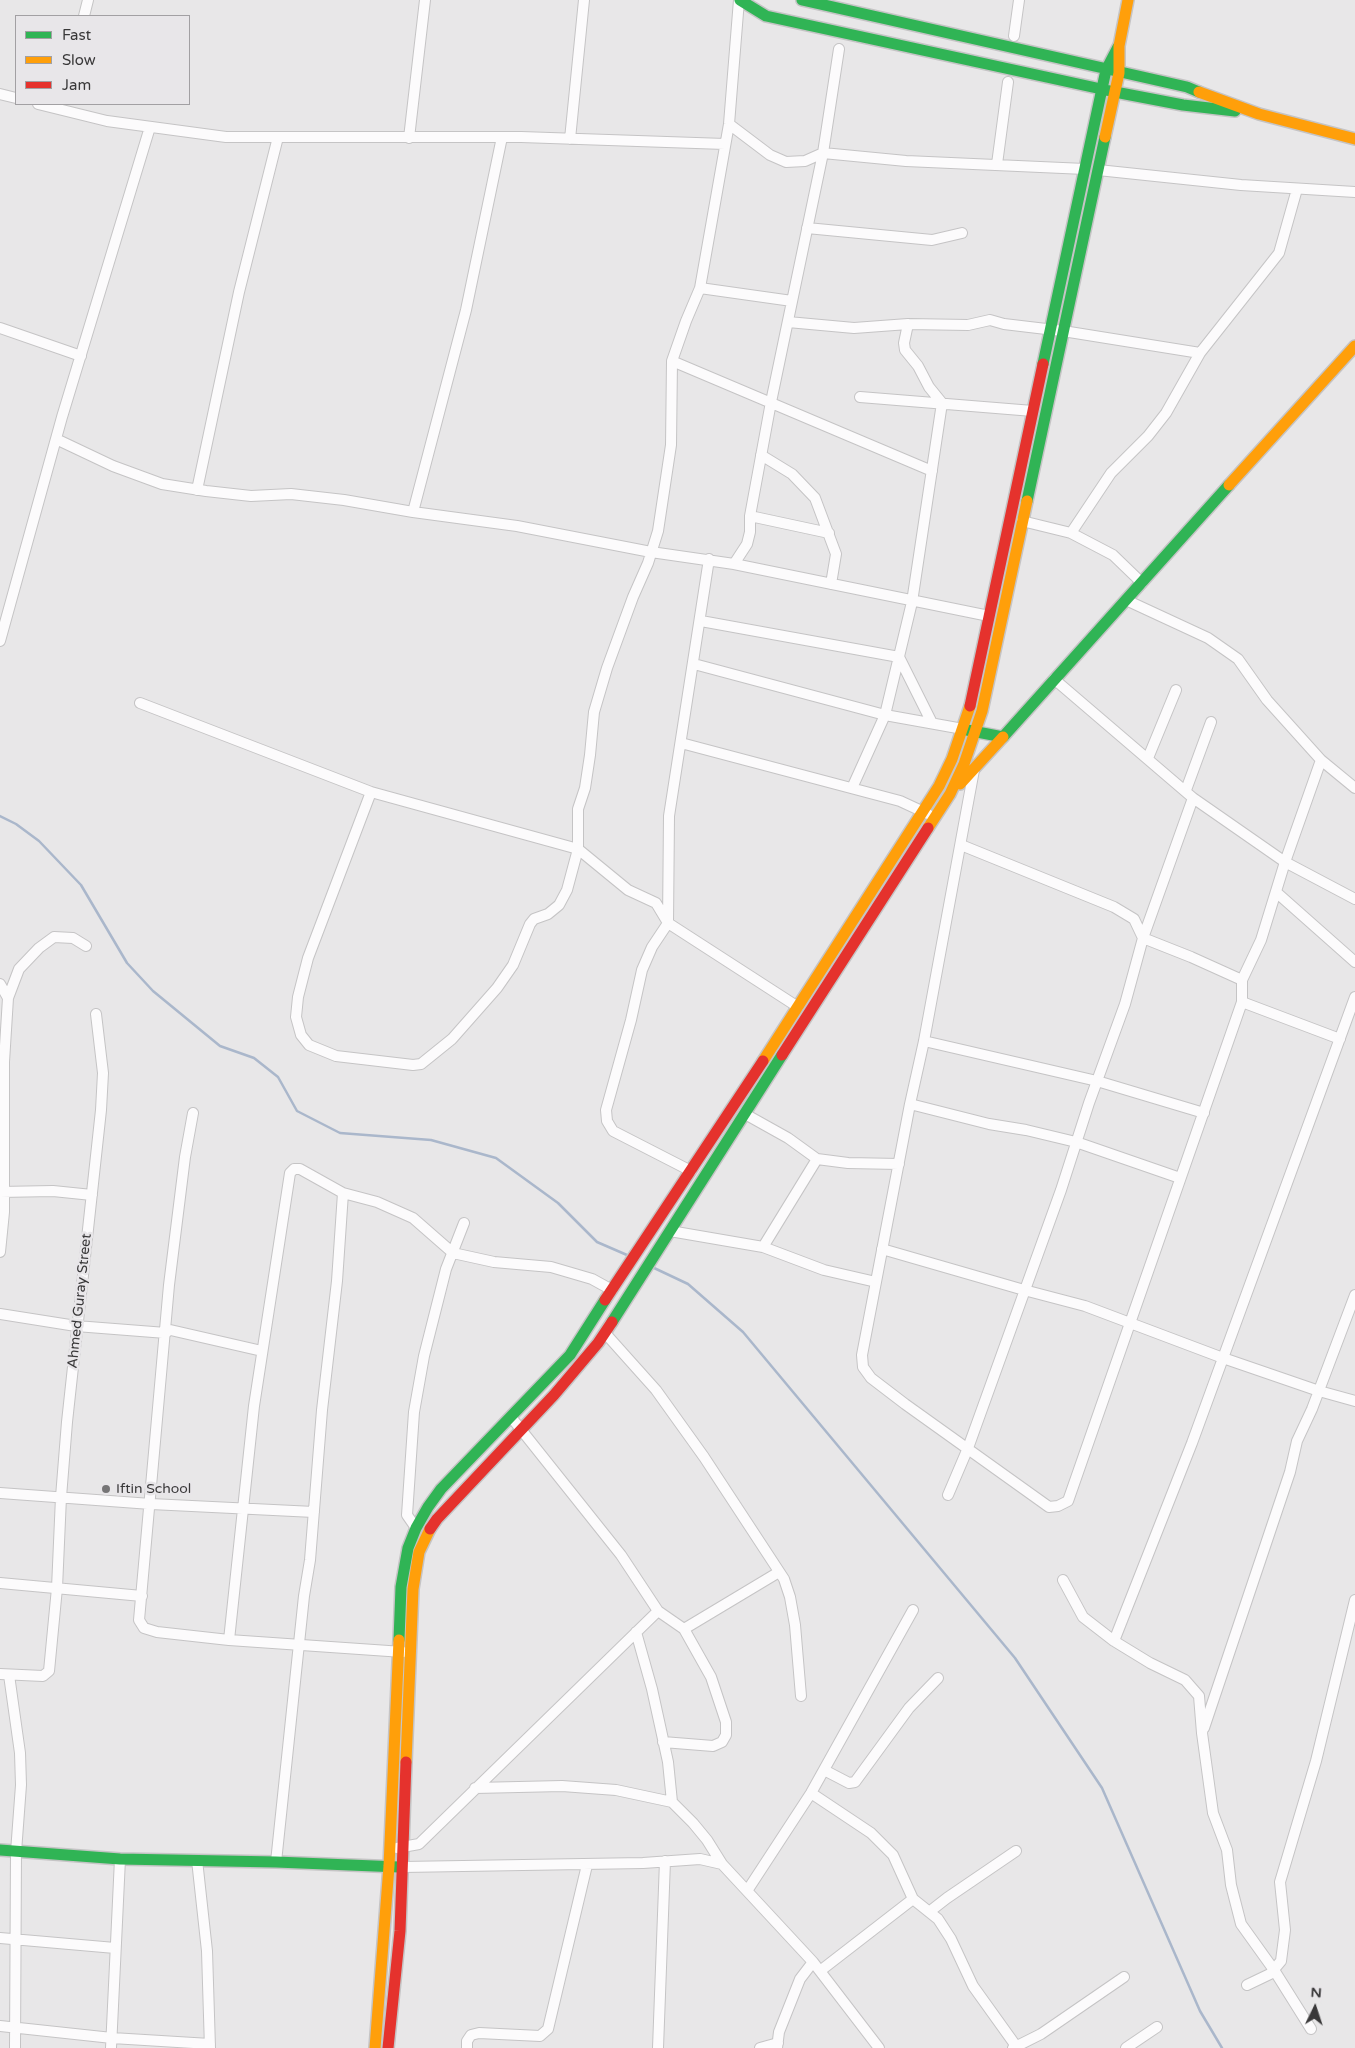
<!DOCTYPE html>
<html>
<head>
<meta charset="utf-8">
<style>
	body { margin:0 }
	#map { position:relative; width:1355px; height:2048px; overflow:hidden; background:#e8e7e8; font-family:"Varela Round",sans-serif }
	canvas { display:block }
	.legend { position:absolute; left:15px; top:15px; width:175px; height:90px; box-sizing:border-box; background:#e8e6e9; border:1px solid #a2a0a3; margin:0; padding:6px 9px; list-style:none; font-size:15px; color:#393839 }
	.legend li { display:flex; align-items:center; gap:10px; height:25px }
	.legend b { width:25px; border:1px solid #a2a0a3 }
	.north { position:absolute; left:1290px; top:1983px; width:50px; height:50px; -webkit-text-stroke:4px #e8e6e9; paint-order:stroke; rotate:4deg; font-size:14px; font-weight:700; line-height:20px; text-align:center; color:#393839 }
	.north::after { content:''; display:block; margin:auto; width:18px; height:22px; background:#393839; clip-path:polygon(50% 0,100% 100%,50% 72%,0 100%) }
</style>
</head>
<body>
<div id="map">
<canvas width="1355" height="2048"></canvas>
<ul class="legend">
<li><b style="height:6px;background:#30b455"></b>Fast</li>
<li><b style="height:6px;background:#ff9f0a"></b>Slow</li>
<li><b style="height:6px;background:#e5322d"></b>Jam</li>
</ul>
<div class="north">N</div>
</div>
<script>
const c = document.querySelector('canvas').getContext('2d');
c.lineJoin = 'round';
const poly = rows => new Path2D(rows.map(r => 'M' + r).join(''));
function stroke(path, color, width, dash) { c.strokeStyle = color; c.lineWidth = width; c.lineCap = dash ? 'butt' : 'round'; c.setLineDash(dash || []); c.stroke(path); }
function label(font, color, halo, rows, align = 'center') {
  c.font = font + ' "Varela Round",sans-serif'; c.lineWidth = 5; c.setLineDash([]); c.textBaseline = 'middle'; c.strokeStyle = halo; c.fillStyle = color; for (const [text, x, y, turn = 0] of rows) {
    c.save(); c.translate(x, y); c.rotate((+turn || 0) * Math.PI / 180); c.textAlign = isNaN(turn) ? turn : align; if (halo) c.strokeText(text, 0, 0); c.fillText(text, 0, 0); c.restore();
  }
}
const stream = poly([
	[0,816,16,824,39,841,81,885,127,963,153,991,220,1046,254,1058,278,1077,297,1111,340,1133,431,1140,496,1158,558,1203,597,1242,627,1255],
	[652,1267,688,1284,743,1332,1015,1658,1102,1788,1200,2011,1222,2048]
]);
const street = poly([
	[84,16,88,0],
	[1014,36,1019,0],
	[0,94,16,98],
	[38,104,107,121,226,137,521,137,725,144],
	[729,124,770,155,786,162,805,161,823,153,906,161,1085,169],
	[409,138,425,0],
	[570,139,584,0],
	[997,164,1008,82],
	[1098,170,1241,185,1355,192],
	[807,228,932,240,962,233],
	[700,288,792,301],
	[788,322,854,328,908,324,968,325,990,320,1004,324,1063,331,1200,353],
	[0,328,81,356],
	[672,361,932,471],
	[860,397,1033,411],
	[56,439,113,466,162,484,206,491,251,496,291,494,344,500,413,512,517,526,651,552,734,564,989,616],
	[761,455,792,474,815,498,836,554,831,584],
	[197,490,239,292,278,137],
	[413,512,466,310,502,137],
	[750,516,829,533],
	[1022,521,1071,533,1113,555,1142,583],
	[1071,533,1111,473,1148,436,1166,413,1200,353,1279,253,1297,189],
	[734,564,747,544,750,532,750,516,771,402,823,153,839,49],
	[1126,600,1208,638,1238,659,1267,700,1321,760],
	[701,621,899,657,932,723],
	[0,641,62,417,150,127],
	[694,664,885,715,963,729],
	[1054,679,1193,798,1285,862,1355,899],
	[140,703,371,792,578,849,628,890,656,903,668,923,798,1007],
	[681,743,900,801,928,814],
	[1148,758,1176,690],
	[974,770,924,1041,910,1104,862,1355,863,1367,871,1378,905,1404,1049,1507,1058,1506,1068,1501,1242,1002,1242,980,1261,940,1285,862,1321,760,1355,788],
	[852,788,885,715,912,602,942,403,929,387,918,366,905,350,904,343,908,324],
	[1186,790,1211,722],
	[371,792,308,958,298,997,296,1017,301,1035,309,1045,336,1056,413,1065,421,1064,452,1039,497,988,513,965,530,924,534,919,548,914,559,905,567,890,578,849,578,809,585,788,590,755,594,712,607,668,633,597,648,563,658,531,671,445,672,361,686,321,700,288,729,124,739,0],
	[961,845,1114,907,1134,919,1143,938,1191,957,1242,980],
	[1276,892,1355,962],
	[0,984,8,998],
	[1242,1002,1340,1039],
	[924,1041,1097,1081,1204,1113],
	[910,1104,989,1124,1026,1130,1076,1142,1180,1178],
	[193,1113,185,1157,169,1285,139,1620,144,1628,157,1632,229,1640,403,1652],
	[745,1114,788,1138,817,1159],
	[691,1171,613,1131,607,1121,606,1110,631,1020,642,970,652,947,668,923,669,816,709,559],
	[0,1192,53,1191,92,1195],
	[670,1231,763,1247,824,1270,876,1282],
	[763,1247,817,1159,848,1163,899,1164],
	[882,1249,1024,1290,1085,1306,1223,1358,1319,1391,1355,1401],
	[0,1252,4,1212,4,1062,8,998,19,969,39,948,54,937,73,938,86,946],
	[0,1314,76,1326,166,1333],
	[166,1329,262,1351],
	[605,1333,656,1390,704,1457,784,1579,790,1597,795,1625,801,1696],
	[511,1417,621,1555,658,1611,684,1629,711,1677,726,1722,726,1735,722,1742,713,1746,663,1742],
	[0,1493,151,1504,314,1512],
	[948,1495,968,1448,1061,1190,1089,1103,1125,1004,1143,938,1193,798],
	[416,1528,407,1515,414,1412,424,1356,446,1269,464,1223],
	[1063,1580,1083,1617,1114,1641,1150,1663,1185,1680,1199,1696,1202,1733,1213,1813,1227,1850,1231,1885,1241,1924,1274,1970,1311,2029],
	[0,1583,142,1596],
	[684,1629,779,1572],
	[636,1632,652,1689,668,1762,672,1802],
	[229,1640,254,1406,290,1173,294,1169,300,1169,343,1193,377,1202,413,1218,453,1253,494,1262,551,1267,592,1279,612,1290],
	[1114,1641,1192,1443,1355,997],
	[0,1674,43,1676,49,1671,57,1588,61,1497,67,1422,101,1110,103,1073,96,1014],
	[9,1675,20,1753,21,1785,16,1852,15,2048],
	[1204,1728,1290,1472,1297,1441,1312,1409,1355,1295],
	[824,1770,849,1783,855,1782,909,1708,938,1678],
	[475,1788,562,1786,616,1790,672,1802,693,1823,707,1840,722,1864],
	[811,1793,871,1833,893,1855,913,1899,938,1919,951,1939,973,1986,1016,2046],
	[397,1848,419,1844,658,1611],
	[197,1860,207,1951,210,2048],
	[276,1862,304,1596,310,1560,322,1410,337,1281,343,1193],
	[403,1867,643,1863,700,1859,722,1864,813,1962,879,2048],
	[747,1891,811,1793,913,1610],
	[929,1912,947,1898,1016,1851],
	[0,1938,115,1948],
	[820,1971,913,1899],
	[1247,1985,1270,1974,1281,1961,1285,1930,1280,1882,1316,1761,1355,1600],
	[0,2026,112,2038,210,2044],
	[111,2048,120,1859],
	[467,2048,467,2041,471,2035,479,2033,540,2036,548,2029,587,1865],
	[658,2048,665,1861],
	[760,2048,778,2043],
	[777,2048,779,2032,800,1979,813,1962],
	[1013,2048,1041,2034,1124,1977],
	[1126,2048,1157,2027]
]);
const fast = poly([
	[740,0,766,16,1115,92,1183,105,1235,111],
	[802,0,1187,87,1199,92],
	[1043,364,1106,70,1118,47],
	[1027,501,1105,137],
	[967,730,1003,737,1229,485],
	[612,1322,782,1055],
	[399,1640,401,1587,408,1548,416,1528,428,1507,441,1489,570,1355,605,1300],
	[0,1850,120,1859,276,1862,399,1867]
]);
const slow = poly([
	[1199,92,1259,114,1355,139],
	[1105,137,1119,73,1119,46,1128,0],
	[1229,485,1355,346],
	[960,784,1003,737],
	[928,828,950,794,964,764,982,711,1027,501],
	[763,1061,939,786,952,759,970,706],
	[406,1762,413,1589,419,1552,430,1529],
	[375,2048,389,1866,399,1640]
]);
const jam = poly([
	[970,706,1043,364],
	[782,1055,928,828],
	[605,1300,763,1061],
	[430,1529,437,1519,554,1395,598,1343,612,1322],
	[388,2048,400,1931,406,1762]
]);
const markers = [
	[106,1489,5,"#767576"]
];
const streetNames = [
	["Ahmed Guray Street",80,1301,-84]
];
const poiNames = [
	["Iftin School",116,1489]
];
stroke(stream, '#aab7cb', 2.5);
stroke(street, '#c5c4c5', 12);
stroke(fast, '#c5c4c5', 14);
stroke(slow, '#c5c4c5', 14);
stroke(jam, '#c5c4c5', 14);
stroke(street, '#fcfbfc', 10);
stroke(fast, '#30b455', 11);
stroke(slow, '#ff9f0a', 11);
stroke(jam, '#e5322d', 11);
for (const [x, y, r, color] of markers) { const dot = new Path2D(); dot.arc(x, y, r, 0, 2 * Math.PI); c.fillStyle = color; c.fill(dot); stroke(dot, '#e8e6e9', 2); }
label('14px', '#393839', '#e8e6e9', streetNames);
label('14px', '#393839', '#e8e6e9', poiNames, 'left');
</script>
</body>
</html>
